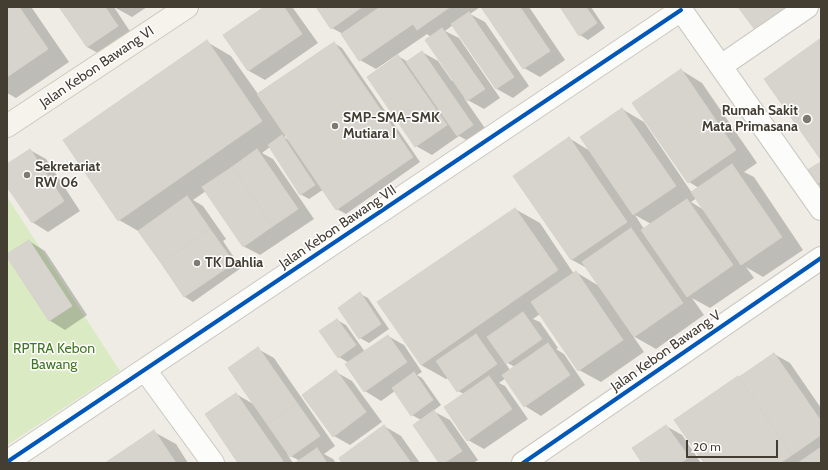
<!DOCTYPE html>
<html>
<head>
<meta charset="utf-8">
<style>
	body { margin:0 }
	#map { position:relative; width:828px; height:470px; overflow:hidden; background:#eeece5; font-family:Cabin,sans-serif }
	canvas { display:block }
	.frame { position:absolute; inset:0; border:8px solid #433d32; pointer-events:none }
	.scale { position:absolute; left:686px; top:440px; width:92px; height:18px; box-sizing:border-box; border:2px solid #433d32; border-top:0; padding-left:5px; font-size:12px; line-height:14px; white-space:nowrap; color:#433d32; -webkit-text-stroke:3px #fff; paint-order:stroke }
</style>
</head>
<body>
<div id="map">
<canvas width="828" height="470"></canvas>
<div class="frame"></div>
<div class="scale">20 m</div>
</div>
<script>
const c = document.querySelector('canvas').getContext('2d');
c.lineJoin = 'round';
function fillPath(path, color) { c.fillStyle = color; c.fill(path, 'evenodd'); }
const poly = rows => new Path2D(rows.map(r => 'M' + r).join(''));
function stroke(path, color, width, dash) { c.strokeStyle = color; c.lineWidth = width; c.lineCap = dash ? 'butt' : 'round'; c.setLineDash(dash || []); c.stroke(path); }
function label(font, color, halo, rows, align = 'center') {
  c.font = font + ' Cabin,sans-serif'; c.lineWidth = 3; c.setLineDash([]); c.textBaseline = 'middle'; c.strokeStyle = halo; c.fillStyle = color; for (const [text, x, y, turn = 0] of rows) {
    c.save(); c.translate(x, y); c.rotate((+turn || 0) * Math.PI / 180); c.textAlign = isNaN(turn) ? turn : align; if (halo) c.strokeText(text, 0, 0); c.fillText(text, 0, 0); c.restore();
  }
}
const green = poly([
	[7,197,120,371,7,445]
]);
const shadow = poly([
	[7,7,30,7,32,8,69,62,16,98,7,93],
	[60,7,147,7,132,17,114,7,133,36,103,56,87,47],
	[266,7,291,7,293,8,318,43,265,80,249,71,224,36],
	[318,7,480,7,470,14,485,22,529,86,513,98,497,89,453,25,445,31,459,38,500,98,484,109,464,98,489,134,474,144,459,136,432,155,416,146,398,56,408,62,422,52,438,61,452,81,454,80,431,37,427,34,376,69,360,60,343,34,332,28],
	[482,7,529,7,565,60,540,77,524,68],
	[561,7,591,7,605,28,588,40,580,35],
	[740,7,815,7,772,38],
	[207,42,231,56,258,94,334,43,342,48,420,162,346,214,337,209,324,189,309,199,300,194,270,147,262,153,273,159,314,219,260,255,243,246,206,191,193,200,203,206,226,239,223,241,241,268,193,302,185,297,140,232,119,220],
	[287,135,291,142,284,137],
	[681,70,702,83,757,163,744,172,754,177,803,250,763,277,746,267,754,278,710,308,692,298,704,315,656,349,633,336,644,352,601,382,579,370,540,314,533,319,540,322,558,348,556,349,564,354,585,385,541,416,525,406,506,378,499,383,505,386,528,419,484,449,468,440,464,394,458,391,449,378,446,379,421,365,515,209,540,223,574,274,576,272,599,286,587,268,572,260,515,176,569,138,590,151,622,109,644,122,692,193,699,188,689,182],
	[697,198,704,210,691,202],
	[635,215,651,224,644,229],
	[504,361,515,367,510,370],
	[30,150,46,159,80,211,48,232,32,222,7,185,7,165],
	[819,164,821,165,821,186,817,184],
	[29,241,45,251,87,315,65,330,49,320],
	[360,294,368,298,389,329,369,343,360,338],
	[337,320,346,325,365,352,388,336,404,345,422,372,417,375,422,378,441,405,433,411,450,420,478,460,473,463,440,463,421,420,412,415,395,391,381,401,365,391,349,363,339,357],
	[258,349,274,358,335,446,324,454,333,459,336,463,297,463,300,461,287,454,293,463,240,463,236,394,255,405],
	[774,354,790,363,821,408,821,463,705,463,739,378],
	[336,372,352,381,382,422,350,445,334,436],
	[384,426,401,436,420,463,344,463],
	[666,426,682,435,701,463,644,463],
	[154,432,176,444,188,463,107,463]
]);
const building = poly([
	[7,7,19,7,48,49,7,77,7,7],
	[59,7,105,7,118,26,87,47,59,7],
	[264,7,284,7,302,34,248,71,223,35,264,7],
	[316,7,362,7,331,29,316,7],
	[380,7,450,7,417,30,413,24,359,61,341,34,380,7],
	[481,7,520,7,550,51,523,69,481,7],
	[560,7,586,7,597,23,579,36,560,7],
	[738,7,786,7,755,30,738,7],
	[469,12,514,77,496,89,451,24,469,12],
	[442,28,485,89,467,101,425,40,442,28],
	[821,38,821,160,764,79,821,38],
	[207,40,262,121,118,221,63,140,207,40],
	[334,42,413,157,336,210,257,94,334,42],
	[422,51,473,125,457,136,406,62,422,51],
	[398,55,447,125,415,147,367,77,398,55],
	[681,69,736,150,688,183,632,103,681,69],
	[622,108,676,186,633,215,580,137,622,108],
	[282,135,315,185,300,195,268,145,282,135],
	[569,137,627,222,571,260,513,176,569,137],
	[30,149,64,201,32,223,7,187,7,164,30,149],
	[257,149,298,209,273,226,232,167,257,149],
	[819,163,821,166,821,181,816,185,806,171,819,163],
	[732,164,782,237,741,265,691,192,732,164],
	[232,167,273,226,243,247,202,187,232,167],
	[187,196,210,229,161,263,138,231,187,196],
	[687,199,733,265,687,297,641,230,687,199],
	[515,208,558,270,421,365,377,302,515,208],
	[631,228,683,303,634,337,582,262,631,228],
	[210,229,234,263,184,297,161,263,210,229],
	[29,240,72,306,49,321,7,257,7,254,29,240],
	[576,271,623,340,578,371,531,302,576,271],
	[360,292,381,324,359,339,338,308,360,292],
	[523,312,542,339,506,364,487,337,523,312],
	[337,319,356,345,338,358,319,331,337,319],
	[476,334,497,364,457,392,436,361,476,334],
	[388,335,407,362,364,392,345,364,388,335],
	[548,343,570,375,524,407,502,375,548,343],
	[258,347,297,403,267,424,228,368,258,347],
	[774,353,821,421,821,435,792,455,739,377,774,353],
	[336,370,366,412,333,437,302,395,336,370],
	[414,372,433,400,411,416,392,388,414,372],
	[489,376,512,409,467,441,444,407,489,376],
	[738,376,792,455,780,463,704,463,674,420,738,376],
	[236,393,283,461,280,463,238,463,205,414,236,393],
	[297,403,320,436,290,457,267,424,297,403],
	[434,410,462,451,444,463,439,463,413,425,434,410],
	[384,425,411,463,342,463,339,458,384,425],
	[666,425,689,457,680,463,642,463,632,448,666,425],
	[154,430,176,463,105,463,154,430],
	[821,447,821,463,798,463,821,447],
	[317,448,327,463,295,463,317,448]
]);
const street = poly([
	[679,7,821,209],
	[721,66,807,7],
	[145,370,213,463],
	[7,462,681,10],
	[523,463,821,258]
]);
const secondary = poly([
	[7,126,187,7]
]);
const cycleway = poly([
	[7,462,681,10],
	[523,463,821,258]
]);
const markers = [
	[807,119,5,"#7f7a71"],
	[335,126,4,"#7f7a71"],
	[27,175,4,"#7f7a71"],
	[197,263,4,"#7f7a71"]
];
const streetNames = [
	["Jalan Kebon Bawang VI",97,67,-34],
	["Jalan Kebon Bawang VII",338,227,-34],
	["Jalan Kebon Bawang V",666,351,-35]
];
const poiNames = [
	["Rumah Sakit",798,111,"right"],
	["Mata Primasana",798,127,"right"],
	["SMP-SMA-SMK",343,118],
	["Mutiara I",343,134],
	["Sekretariat",35,167],
	["RW 06",35,183],
	["TK Dahlia",205,263]
];
const parkNames = [
	["RPTRA Kebon",54,349],
	["Bawang",54,365]
];
fillPath(green, '#daeac3');
fillPath(shadow, '#0003');
fillPath(building, '#d7d4cd');
stroke(building, '#d6d2cb', 1);
stroke(street, '#cac8c1', 24);
stroke(secondary, '#cdc9bc', 24);
stroke(street, '#fcfcfb', 22);
stroke(secondary, '#f6f3ec', 22);
stroke(cycleway, '#0057b8', 4);
for (const [x, y, r, color] of markers) { const dot = new Path2D(); dot.arc(x, y, r, 0, 2 * Math.PI); c.fillStyle = color; c.fill(dot); stroke(dot, '#fff', 1.5); }
label('14px', '#433d32', '#fff', streetNames);
label('bold 14px', '#433d32', '#fff', poiNames, 'left');
label('14px', '#407624', '#fff', parkNames);
</script>
</body>
</html>
